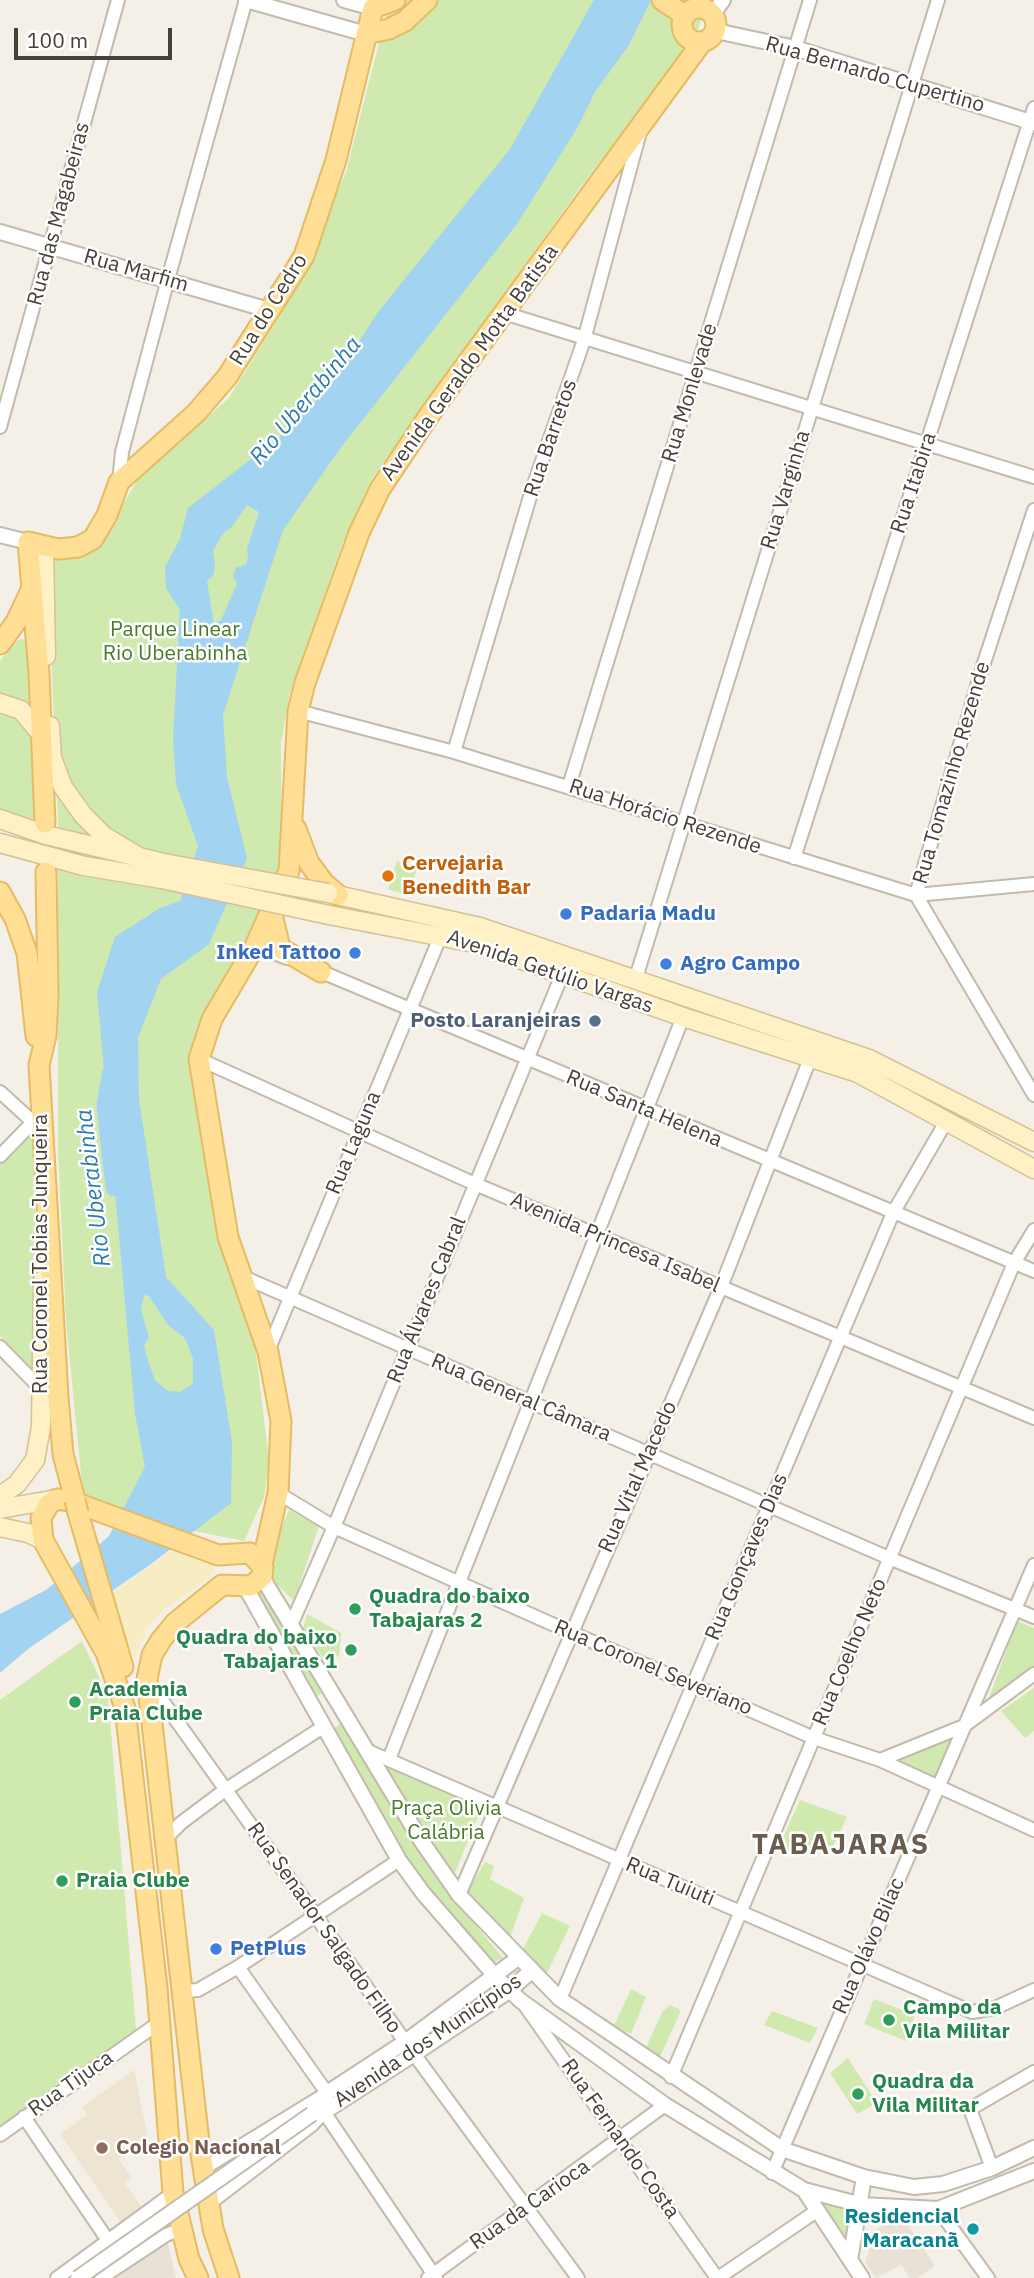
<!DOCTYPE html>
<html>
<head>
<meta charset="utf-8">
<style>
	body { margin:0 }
	#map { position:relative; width:1034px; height:2278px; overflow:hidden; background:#f4f0e7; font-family:"IBM Plex Sans",sans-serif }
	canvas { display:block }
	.scale { position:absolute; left:14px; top:28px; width:158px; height:32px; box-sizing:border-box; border:4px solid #474036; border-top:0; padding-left:9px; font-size:21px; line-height:24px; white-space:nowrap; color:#474036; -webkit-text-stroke:5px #fff; paint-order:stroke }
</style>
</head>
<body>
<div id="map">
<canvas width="1034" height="2278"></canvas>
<div class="scale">100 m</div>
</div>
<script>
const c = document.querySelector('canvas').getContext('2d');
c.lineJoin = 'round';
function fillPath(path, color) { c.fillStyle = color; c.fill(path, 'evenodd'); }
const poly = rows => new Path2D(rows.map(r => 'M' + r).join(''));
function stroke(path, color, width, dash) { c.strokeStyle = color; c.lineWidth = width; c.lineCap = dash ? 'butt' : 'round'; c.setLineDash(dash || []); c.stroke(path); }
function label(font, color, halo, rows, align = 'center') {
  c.font = font + ' "IBM Plex Sans",sans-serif'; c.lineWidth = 5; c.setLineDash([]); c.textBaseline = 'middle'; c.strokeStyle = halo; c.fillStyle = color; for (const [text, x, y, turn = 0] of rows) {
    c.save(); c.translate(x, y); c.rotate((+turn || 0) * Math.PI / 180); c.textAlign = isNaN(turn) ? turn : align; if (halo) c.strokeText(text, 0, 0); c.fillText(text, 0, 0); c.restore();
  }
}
const residential = poly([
	[900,2213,935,2266,917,2278,910,2278,901,2265,876,2278,865,2262,876,2230],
	[166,2235,176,2278,101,2278]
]);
const education = poly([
	[134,2070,148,2138,119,2159,132,2178,125,2183,143,2209,122,2224,60,2134,87,2115,82,2107]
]);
const green = poly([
	[390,0,709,0,690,50,584,182,371,480,342,544,289,696,281,744,282,864,191,1051,221,1238,256,1352,269,1461,264,1497,244,1541,179,1528,83,1495,66,1321,58,1151,58,823,47,553,114,519,140,476,228,399,278,319,346,172],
	[22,639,28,642,36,687,35,822,0,809,0,661,16,641],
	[397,861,417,868,409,896,388,889],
	[35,1128,36,1373,0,1336,0,1163],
	[289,1510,319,1526,294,1601,271,1579,273,1545],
	[259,1589,320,1685,321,1694,314,1699,256,1597],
	[307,1614,341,1633,339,1657,329,1650,325,1661,303,1629],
	[1017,1621,1034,1628,1034,1667,988,1701],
	[82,1641,108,1696,136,2031,0,2130,0,1700],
	[1034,1688,1034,1731,1025,1738,1001,1711],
	[341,1723,433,1874,503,1958,491,1963,452,1921,410,1867,329,1732],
	[951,1738,933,1781,894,1763],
	[384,1765,482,1807,454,1875,451,1876,417,1828],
	[800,1800,847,1817,833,1846,797,1852,779,1847],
	[485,1862,494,1866,490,1879,524,1898,510,1937,468,1891],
	[542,1913,570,1926,546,1975,522,1951],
	[631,1989,646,1997,631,2034,614,2026],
	[874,1999,915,2015,906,2041,864,2024],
	[670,2005,681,2010,660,2057,646,2048,662,2012],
	[772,2011,818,2028,810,2043,764,2025],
	[848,2058,877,2103,857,2114,830,2073],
	[809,2194,860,2206,850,2247]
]);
const sand = poly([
	[178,1546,206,1556,214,1569,210,1578,163,1610,147,1629,134,1659,110,1595]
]);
const water = poly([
	[594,0,651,0,629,45,595,92,579,125,517,224,342,446,283,530,223,715,227,777,247,858,209,944,161,979,138,1038,139,1099,166,1277,214,1330,232,1442,231,1503,151,1564,28,1649,0,1673,0,1614,46,1590,109,1536,145,1467,135,1414,97,992,115,937,160,908,180,901,198,846,176,784,173,737,180,610,166,588,165,567,180,539,188,508,277,439,328,390,378,312,510,149],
	[247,505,259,512,247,548,248,559,246,564,236,568,233,575,237,584,221,620,214,624,207,581,213,576,215,565,213,551,224,532,231,528],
	[144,1295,149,1296,168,1325,185,1338,193,1359,193,1384,180,1392,168,1391,155,1380,149,1364,144,1346,149,1338,141,1310]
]);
const river = poly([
	[111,1075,106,1106,115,1187]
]);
const minor = poly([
	[504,313,1034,477],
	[0,427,118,0],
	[119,482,122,452,168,279,246,0],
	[1034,510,983,666,916,895,1034,1095],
	[298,711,454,752,916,895,1034,884],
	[454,752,532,490,584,340,640,132],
	[569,786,810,0],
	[794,858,1034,108],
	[255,946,287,958],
	[317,970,1034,1271],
	[635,981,938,0],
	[199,1059,475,1184,1034,1418],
	[0,1092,33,1122],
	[0,1156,33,1122],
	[241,1276,889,1558,1034,1617],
	[0,1347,42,1390],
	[268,1351,441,935],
	[278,1493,334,1527,570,1632,814,1738,880,1760,1034,1830],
	[291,1625,334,1527,562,975],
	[149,1682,414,2054,578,2278],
	[368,1751,972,2012,995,2008,1034,1990],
	[389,1759,683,1017],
	[880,1760,964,1726,1034,1674],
	[164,1840,181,1823,225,1790,323,1727],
	[459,1895,721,1287,811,1056],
	[183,1991,198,1990,238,1967,399,1860],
	[560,1999,893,1213,947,1120],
	[526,2007,717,2278],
	[671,2077,1014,1263,1034,1230],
	[24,2117,109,2242],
	[0,2135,160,2022],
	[992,2168,970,2109,1034,2072],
	[203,2169,327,2093,238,1967],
	[772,2173,1034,1565],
	[209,2204,312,2125,324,2112,436,2278],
	[938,2209,988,2278],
	[57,2278,173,2193],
	[101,2278,166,2235,181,2229],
	[428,2278,665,2105],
	[718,2278,818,2210]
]);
const tertiary = poly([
	[246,0,366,34],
	[344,0,373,8],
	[713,14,723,0],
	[716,31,795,48,1034,123],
	[0,232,272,311],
	[0,535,28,542],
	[262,1577,422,1842,459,1895,560,1999,782,2149,864,2177,914,2187,943,2184,992,2168,1034,2148],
	[246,1588,399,1860,423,1893,496,1977,521,2001,665,2105,804,2190,862,2205,938,2209,1034,2171],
	[312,2114,324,2112,414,2054,509,1991,531,1971],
	[312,2114,327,2093,405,2042,518,1958],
	[804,2190,862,2278],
	[850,2260,864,2177]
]);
const secondary = poly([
	[44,547,46,656],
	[0,703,21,710,41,734],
	[50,726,52,758,63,787,83,815,104,836,139,857],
	[0,819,46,835,164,863],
	[0,843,84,866,162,879],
	[328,893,480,927,869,1059,1034,1142],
	[329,915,474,943,683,1017,858,1073,1034,1169],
	[0,1496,17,1484,35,1460,41,1427,43,1280],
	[0,1509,57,1499],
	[0,1527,28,1533,43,1540]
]);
const primary = poly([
	[662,0,684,15],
	'682 25a17 17 0 1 1 34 0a17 17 0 1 1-34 0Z',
	[366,34,389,29,405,21,427,0],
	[0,644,16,622,30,592],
	[45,823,39,673,28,542,58,549,78,547,93,539,107,515,119,482,196,413,227,377,304,256,336,160,373,8,395,0],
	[296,829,309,863,324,883,338,895],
	[46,872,48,995,46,1036,39,1065,58,1397,63,1454,75,1500],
	[0,892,15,919,27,953,36,1036],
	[271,910,280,948,321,972],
	[78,1513,123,1667],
	[218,1555,250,1553,263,1567,262,1577,251,1586,222,1585],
	[262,1564,278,1493,281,1421,268,1352,228,1237,199,1059,212,1019,255,946,289,871,298,711,305,683,359,533,380,489,432,411,702,42],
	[222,1585,175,1623,161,1640,152,1655,147,1679,199,2142,213,2229,229,2278],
	[198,2278,189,2259,173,2193,157,1988,125,1708,106,1653,43,1540,41,1518,49,1504,57,1499,71,1501,218,1555]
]);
const tertiaryBridge = poly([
	[78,2278,312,2114]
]);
const secondaryBridge = poly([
	[164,863,328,893],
	[162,879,329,915]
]);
const primaryBridge = poly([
	[75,1500,78,1513]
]);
const markers = [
	[388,876,7,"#e8710a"],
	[566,914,7,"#3f7fe0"],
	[355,953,7,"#3f7fe0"],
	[666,964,7,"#3f7fe0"],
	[595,1021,7,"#5c6f8a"],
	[355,1609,7,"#2e9e5b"],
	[351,1650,7,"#2e9e5b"],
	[75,1702,7,"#2e9e5b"],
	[62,1881,7,"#2e9e5b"],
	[216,1949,7,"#3f7fe0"],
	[889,2020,7,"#2e9e5b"],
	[858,2094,7,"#2e9e5b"],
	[102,2148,7,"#8d6e63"],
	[973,2229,7,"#0f9aa8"]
];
const streetNames = [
	["Rua Bernardo Cupertino",875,75,16],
	["Rua das Magabeiras",59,214,-75],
	["Rua Marfim",136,271,16],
	["Rua do Cedro",269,310,-58],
	["Avenida Geraldo Motta Batista",470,363,-54],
	["Rua Monlevade",690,393,-73],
	["Rua Barretos",551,438,-71],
	["Rua Itabira",914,483,-72],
	["Rua Varginha",786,490,-73],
	["Rua Tomazinho Rezende",952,773,-74],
	["Rua Horácio Rezende",665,817,18],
	["Avenida Getúlio Vargas",550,972,19],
	["Rua Santa Helena",644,1109,23],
	["Rua Laguna",354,1143,-67],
	["Avenida Princesa Isabel",615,1243,23],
	["Rua Coronel Tobias Junqueira",41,1254,-90],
	["Rua Álvares Cabral",427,1300,-68],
	["Rua General Câmara",521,1398,23],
	["Rua Vital Macedo",638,1477,-66],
	["Rua Gonçaves Dias",747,1557,-67],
	["Rua Coelho Neto",850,1652,-67],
	["Rua Coronel Severiano",653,1668,23],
	["Rua Tuiuti",670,1882,23],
	["Rua Senador Salgado Filho",324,1928,55],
	["Rua Olávo Bilac",869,1946,-66],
	["Avenida dos Municípios",428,2041,-34],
	["Rua Tijuca",71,2084,-35],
	["Rua Fernando Costa",620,2139,55],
	["Rua da Carioca",530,2205,-35]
];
const parkNames = [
	["Parque Linear",175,630],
	["Rio Uberabinha",175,654],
	["Praça Olivia",446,1809],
	["Calábria",446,1833]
];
const foodNames = [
	["Cervejaria",402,864],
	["Benedith Bar",402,888]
];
const shopNames = [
	["Padaria Madu",580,914],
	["Inked Tattoo",341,953,"right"],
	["Agro Campo",680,964],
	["PetPlus",230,1949]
];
const serviceNames = [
	["Posto Laranjeiras",581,1021]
];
const leisureNames = [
	["Quadra do baixo",369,1597],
	["Tabajaras 2",369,1621],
	["Quadra do baixo",337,1638,"right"],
	["Tabajaras 1",337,1662,"right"],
	["Academia",89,1690],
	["Praia Clube",89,1714],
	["Praia Clube",76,1881],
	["Campo da",903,2008],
	["Vila Militar",903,2032],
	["Quadra da",872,2082],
	["Vila Militar",872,2106]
];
const educationNames = [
	["Colegio Nacional",116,2148]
];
const cultureNames = [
	["Residencial",959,2217],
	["Maracanã",959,2241]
];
const waterNames = [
	["Rio Uberabinha",306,401,-50],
	["Rio Uberabinha",94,1188,-97]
];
const districtNames = [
	["TABAJARAS",841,1846]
];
fillPath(residential, '#e8e1d5');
fillPath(education, '#ede4d1');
fillPath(green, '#d0e9af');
fillPath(sand, '#f8ecc2');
fillPath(water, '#a2d3f1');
stroke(river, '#a2d3f1', 19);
stroke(minor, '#c2baac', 16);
stroke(tertiary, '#c2baac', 18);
stroke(secondary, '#d4c296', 21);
stroke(primary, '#e5bb63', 23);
stroke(minor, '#fff', 12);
stroke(tertiary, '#fff', 14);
stroke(secondary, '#fff0c6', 18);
stroke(primary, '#ffde95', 19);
stroke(tertiaryBridge, '#c2baac', 18, []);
stroke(secondaryBridge, '#d4c296', 21, []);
stroke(primaryBridge, '#e5bb63', 23, []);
stroke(tertiaryBridge, '#fff', 14);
stroke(secondaryBridge, '#fff0c6', 18);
stroke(primaryBridge, '#ffde95', 19);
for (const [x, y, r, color] of markers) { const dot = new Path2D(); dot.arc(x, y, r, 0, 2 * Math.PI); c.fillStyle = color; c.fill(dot); stroke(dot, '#fff', 2.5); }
label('21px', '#474036', '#fff', streetNames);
label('21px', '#497a28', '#fff', parkNames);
label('bold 21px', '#c56008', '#fff', foodNames, 'left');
label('bold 21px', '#366cbe', '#fff', shopNames, 'left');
label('bold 21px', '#4e5e75', '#fff', serviceNames, 'right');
label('bold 21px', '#27864d', '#fff', leisureNames, 'left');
label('bold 21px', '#785e54', '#fff', educationNames, 'left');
label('bold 21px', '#0d838f', '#fff', cultureNames, 'right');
label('italic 23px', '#2c7aad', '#fff', waterNames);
c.letterSpacing = '2px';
label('bold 28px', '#6a5d4d', '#fff', districtNames);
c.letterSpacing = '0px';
</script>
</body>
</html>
